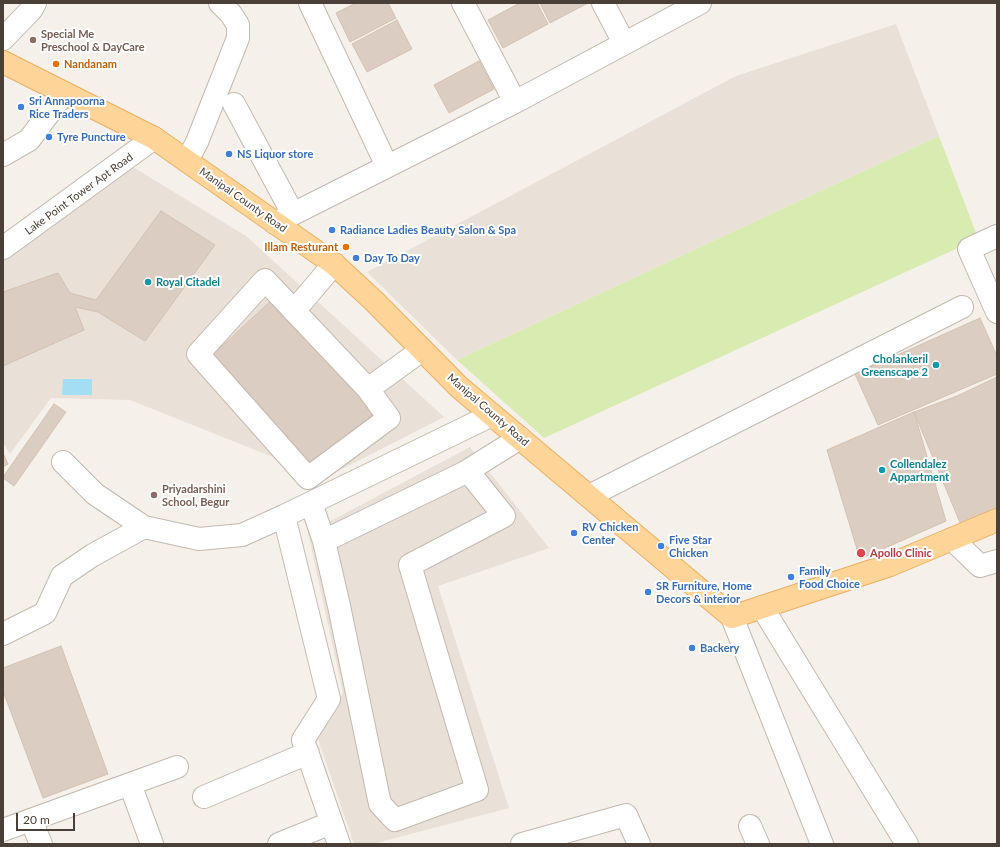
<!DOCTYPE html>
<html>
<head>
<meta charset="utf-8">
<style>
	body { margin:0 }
	#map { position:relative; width:1000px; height:847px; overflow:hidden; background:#f5f0e9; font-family:Lato,sans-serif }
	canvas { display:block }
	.frame { position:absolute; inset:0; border:4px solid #4a4037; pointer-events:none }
	.scale { position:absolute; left:16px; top:813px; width:59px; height:18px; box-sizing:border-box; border:2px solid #4a4037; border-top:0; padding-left:5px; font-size:12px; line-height:14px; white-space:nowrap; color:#4a4037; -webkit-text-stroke:3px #fff; paint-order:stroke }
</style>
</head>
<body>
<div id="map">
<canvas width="1000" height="847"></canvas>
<div class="frame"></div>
<div class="scale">20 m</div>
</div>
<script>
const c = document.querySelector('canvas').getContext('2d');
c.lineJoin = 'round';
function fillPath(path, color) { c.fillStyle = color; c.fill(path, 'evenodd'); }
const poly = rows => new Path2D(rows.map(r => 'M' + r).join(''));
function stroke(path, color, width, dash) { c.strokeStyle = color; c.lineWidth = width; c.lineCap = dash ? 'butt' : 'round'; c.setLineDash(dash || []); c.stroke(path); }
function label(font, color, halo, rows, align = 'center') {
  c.font = font + ' Lato,sans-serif'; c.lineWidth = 4; c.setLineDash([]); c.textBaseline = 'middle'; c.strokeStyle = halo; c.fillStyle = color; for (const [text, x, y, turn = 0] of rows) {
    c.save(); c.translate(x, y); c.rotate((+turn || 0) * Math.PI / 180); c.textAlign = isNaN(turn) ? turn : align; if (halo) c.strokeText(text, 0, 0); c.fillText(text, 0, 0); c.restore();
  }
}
const residential = poly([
	[896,24,939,136,457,360,367,272,736,76],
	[133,167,246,236,444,417,311,485,273,457,130,400,51,398,10,454,3,443,3,253],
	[470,447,549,548,438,586,509,808,373,844,354,844,317,736,343,693,308,533]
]);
const green = poly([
	[939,136,978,238,958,248,544,438,457,360]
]);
const water = poly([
	[63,379,92,379,92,395,62,395]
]);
const building = poly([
	[356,3,388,3,396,18,350,42,336,13,356,3],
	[520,3,537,3,548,24,503,48,488,20,520,3],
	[540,3,588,3,550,23,540,3],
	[397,20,412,49,367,72,352,44,397,20],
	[479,61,494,89,449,113,434,85,479,61],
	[161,211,215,245,145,341,98,312,75,307,84,330,3,366,3,292,58,273,70,293,96,300,161,211],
	[274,298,378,409,312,471,207,360,274,298],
	[980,318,997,356,997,374,878,425,855,374,980,318],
	[997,377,997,510,961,525,914,412,957,396,997,377],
	[54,404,66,412,14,486,3,478,3,477,54,404],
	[914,412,946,521,860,559,827,450,914,412],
	[3,453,8,464,3,467,3,453],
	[61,646,108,774,43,798,3,691,3,668,61,646]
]);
const minor = poly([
	[310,3,387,166],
	[463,3,515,102],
	[603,3,624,43],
	[3,39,31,10,35,3],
	[234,104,293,214],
	[3,155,29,140,64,93],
	[187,161,197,142,238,38,238,25,231,14,220,3],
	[275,223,515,102,700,3],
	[997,236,969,249,997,312],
	[3,248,154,138],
	[294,311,334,264],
	[368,389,265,280,198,354,308,478,389,418,368,389,422,350],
	[63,462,95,494,144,527,199,539,242,535,284,516],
	[464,473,520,438],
	[589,496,962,307],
	[311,503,324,541,339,606,380,804,395,820,477,790,410,565,504,516,468,471,324,541],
	[952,539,980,566,997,561],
	[762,607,907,844],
	[732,617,822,844],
	[3,634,45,613,62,576,93,555,144,527],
	[130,784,152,844],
	[204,797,308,753],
	[31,820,41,844],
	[750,826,758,844],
	[3,830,177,767],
	[279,844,331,823],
	[339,844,303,740,329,699,284,516,492,415],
	[522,844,626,815,639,844]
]);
const major = poly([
	[3,62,154,138,334,264,374,301,459,387,732,617,890,565,997,520]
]);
const markers = [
	[33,40,4,"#8d6e63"],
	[56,64,4,"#e8710a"],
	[21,107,4,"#3f7fe0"],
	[49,137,4,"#3f7fe0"],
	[229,154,4,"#3f7fe0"],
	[332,230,4,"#3f7fe0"],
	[346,247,4,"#e8710a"],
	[356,258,4,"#3f7fe0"],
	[148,282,4,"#0f9aa8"],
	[936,365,4,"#0f9aa8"],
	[882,470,4,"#0f9aa8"],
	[154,495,4,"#8d6e63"],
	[574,533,4,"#3f7fe0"],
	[661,546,4,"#3f7fe0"],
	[861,553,5,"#e0444e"],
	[791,577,4,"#3f7fe0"],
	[648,592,4,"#3f7fe0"],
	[692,648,4,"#3f7fe0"]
];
const educationNames = [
	["Special Me",41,34],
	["Preschool & DayCare",41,47],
	["Priyadarshini",162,489],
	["School, Begur",162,502]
];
const foodNames = [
	["Nandanam",64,64],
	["Illam Resturant",338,247,"right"]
];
const shopNames = [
	["Sri Annapoorna",29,101],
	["Rice Traders",29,114],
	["Tyre Puncture",57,137],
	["NS Liquor store",237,154],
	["Radiance Ladies Beauty Salon & Spa",340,230],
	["Day To Day",364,258],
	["RV Chicken",582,527],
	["Center",582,540],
	["Five Star",669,540],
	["Chicken",669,553],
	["Family",799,571],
	["Food Choice",799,584],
	["SR Furniture, Home",656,586],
	["Decors & interior",656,599],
	["Backery",700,648]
];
const streetNames = [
	["Lake Point Tower Apt Road",79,194,-36],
	["Manipal County Road",243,200,35],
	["Manipal County Road",488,410,41]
];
const cultureNames = [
	["Royal Citadel",156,282],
	["Cholankeril",928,359,"right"],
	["Greenscape 2",928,372,"right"],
	["Collendalez",890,464],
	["Appartment",890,477]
];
const healthNames = [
	["Apollo Clinic",870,553]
];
fillPath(residential, '#e9e1d7');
fillPath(green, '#d8ebb0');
fillPath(water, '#a3def4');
fillPath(building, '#dbcdc1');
stroke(building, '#d3c1b1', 1);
stroke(minor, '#c4b9ae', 24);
stroke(major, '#eaaf62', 24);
stroke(minor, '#fff', 22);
stroke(major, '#ffd498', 22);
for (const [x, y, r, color] of markers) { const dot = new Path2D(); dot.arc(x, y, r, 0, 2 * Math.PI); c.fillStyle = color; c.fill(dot); stroke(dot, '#fff', 1.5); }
label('bold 11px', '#785e54', '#fff', educationNames, 'left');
label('bold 11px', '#c56008', '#fff', foodNames, 'left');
label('bold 11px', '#366cbe', '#fff', shopNames, 'left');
label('11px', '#4a4037', '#fff', streetNames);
label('bold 11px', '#0d838f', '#fff', cultureNames, 'left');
label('bold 11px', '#be3a42', '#fff', healthNames, 'left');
</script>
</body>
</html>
